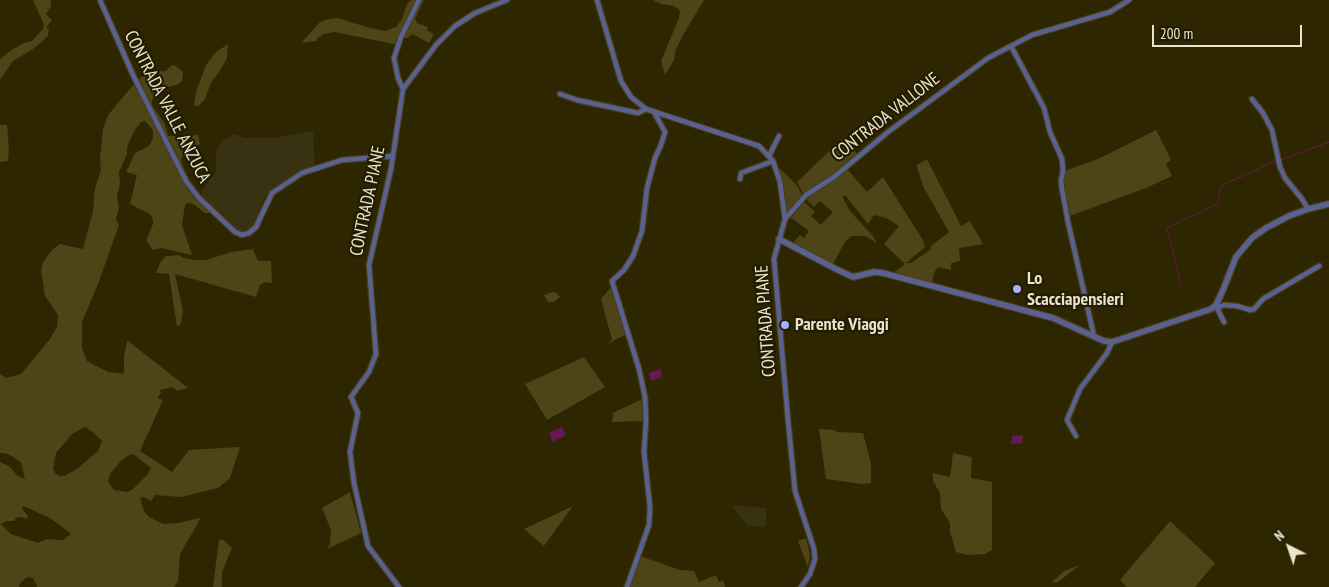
<!DOCTYPE html>
<html>
<head>
<meta charset="utf-8">
<style>
	body { margin:0 }
	#map { position:relative; width:1329px; height:587px; overflow:hidden; background:#2e2600; font-family:"PT Sans Narrow",sans-serif }
	canvas { display:block }
	.north { position:absolute; left:1264px; top:522px; width:50px; height:50px; -webkit-text-stroke:4px #221c02; paint-order:stroke; rotate:319deg; font-size:14px; font-weight:700; line-height:20px; text-align:center; color:#eae5ca }
	.north::after { content:''; display:block; margin:auto; width:18px; height:22px; background:#eae5ca; clip-path:polygon(50% 0,100% 100%,50% 72%,0 100%) }
	.scale { position:absolute; left:1152px; top:25px; width:150px; height:22px; box-sizing:border-box; border:2px solid #eae5ca; border-top:0; padding-left:6px; font-size:15px; line-height:18px; white-space:nowrap; color:#eae5ca; -webkit-text-stroke:4px #221c02; paint-order:stroke }
</style>
</head>
<body>
<div id="map">
<canvas width="1329" height="587"></canvas>
<div class="north">N</div>
<div class="scale">200 m</div>
</div>
<script>
const c = document.querySelector('canvas').getContext('2d');
c.lineJoin = 'round';
function fillPath(path, color) { c.fillStyle = color; c.fill(path, 'evenodd'); }
const poly = rows => new Path2D(rows.map(r => 'M' + r).join(''));
function stroke(path, color, width, dash) { c.strokeStyle = color; c.lineWidth = width; c.lineCap = dash ? 'butt' : 'round'; c.setLineDash(dash || []); c.stroke(path); }
function label(font, color, halo, rows, align = 'center') {
  c.font = font + ' "PT Sans Narrow",sans-serif'; c.lineWidth = 4.5; c.setLineDash([]); c.textBaseline = 'middle'; c.strokeStyle = halo; c.fillStyle = color; for (const [text, x, y, turn = 0] of rows) {
    c.save(); c.translate(x, y); c.rotate((+turn || 0) * Math.PI / 180); c.textAlign = isNaN(turn) ? turn : align; if (halo) c.strokeText(text, 0, 0); c.fillText(text, 0, 0); c.restore();
  }
}
const built = poly([
	[313,131,315,166,291,176,270,190,265,196,260,213,253,227,247,232,236,230,201,197,203,189,215,173,216,167,216,150,222,142,234,134,245,138,275,138],
	[731,505,767,508,765,527,748,526]
]);
const green = poly([
	[33,0,51,0,51,6,46,14,52,20,46,28,49,29,48,36,33,49,13,61,0,80,0,59,13,49,24,43,32,41,43,29,44,25],
	[411,0,424,0,415,19,417,23,428,27,427,30,434,34,429,43,412,34,408,38,404,38,399,44,393,44,335,32,324,34,317,38,317,41,301,43,320,22,329,19,338,18,370,28,385,31,391,29,396,27,402,19,407,4],
	[653,0,704,0,683,35,676,49,674,60,665,75,661,61,679,18,680,11,674,6,661,4],
	[228,44,227,58,221,69,211,83,205,99,198,106,194,105,196,92,206,65,216,52],
	[172,65,176,66,183,72,182,81,177,85,158,89,152,100,152,105,165,124,168,136,198,135,200,144,185,153,181,158,183,166,192,185,191,190,211,213,205,213,193,204,188,203,185,205,182,225,192,255,161,248,153,250,146,240,153,224,153,220,150,214,130,204,137,175,126,172,135,153,149,146,153,138,153,131,149,125,145,121,141,122,135,130,131,138,127,147,127,154,119,172,120,183,117,197,119,208,116,219,119,225,98,284,82,322,82,348,87,361,108,372,124,374,124,356,127,341,128,341,188,388,177,391,172,387,160,390,161,393,157,398,163,400,140,451,172,472,189,450,240,447,230,478,218,488,181,497,155,495,151,501,144,497,140,498,144,511,149,517,163,524,178,523,200,518,197,525,180,554,178,581,174,587,37,587,33,578,27,577,21,582,19,587,0,587,0,462,9,466,18,476,25,479,21,462,8,454,0,453,0,374,6,378,21,374,50,339,57,327,58,315,45,296,41,270,43,262,52,250,60,244,83,249,93,211,95,188,101,170,100,159,103,129,108,115,134,84,143,76,151,72,165,71],
	[85,427,93,432,102,441,98,451,77,469,64,476,59,476,55,473,53,468,56,453,72,434],
	[133,454,151,468,148,474,132,490,127,492,114,490,108,482,110,474,121,461,129,455],
	[23,506,50,518,70,533,70,535,63,540,47,539,38,543,11,534,1,524,7,521,14,521,16,518,21,517,27,519,28,516,22,509],
	[0,125,7,125,9,150,8,161,0,162],
	[1156,130,1171,160,1166,164,1172,176,1146,188,1067,217,1062,184,1065,171,1098,159],
	[844,137,858,155,837,173,804,195,797,182],
	[927,159,961,226,970,221,983,244,959,248,960,261,951,263,951,270,938,267,934,273,932,284,892,274,905,264,884,244,899,226,886,218,874,215,868,224,845,195,843,198,850,211,872,235,877,243,865,236,851,236,845,242,832,266,792,244,800,235,804,238,809,231,791,218,804,202,815,212,811,216,821,225,833,212,820,201,814,207,806,199,848,170,867,192,883,177,923,240,925,247,906,263,911,263,930,250,931,246,949,232,924,188,917,168,917,165],
	[776,165,796,184,803,196,789,212,786,210],
	[253,249,258,261,271,261,272,283,265,282,260,285,256,297,175,274,183,311,181,324,177,326,169,274,156,273,161,261,166,256,170,256,178,255,184,258,196,260,206,260,231,252],
	[612,286,627,334,607,344,612,340,601,299],
	[553,292,557,293,560,297,554,302,548,302,544,295],
	[584,357,605,387,547,420,525,384],
	[642,399,644,421,612,422,613,413],
	[819,429,835,430,836,432,863,433,871,463,871,483,862,484,826,479],
	[953,453,972,457,971,478,992,482,992,550,985,554,968,555,956,552,950,532,950,523,941,509,940,493,933,481,933,473,950,477],
	[350,492,361,533,327,549,330,544,331,530,322,508],
	[573,506,544,546,524,529],
	[1170,521,1215,563,1195,587,1127,587,1120,580],
	[806,538,810,554,808,568,798,541],
	[222,539,232,548,222,572,222,587,213,587,218,547,219,540],
	[640,556,680,570,694,571,699,582,716,575,719,582,723,580,725,587,629,587],
	[1080,565,1058,582,1051,583,1064,571]
]);
const water = poly([
	[660,369,662,377,651,381,649,373],
	[562,427,566,435,553,442,549,433],
	[1023,435,1022,443,1011,444,1012,436]
]);
const stream = poly([
	[1281,160,1329,142],
	[1181,287,1171,242,1166,228,1218,204,1221,186,1225,184,1276,161]
]);
const minor = poly([
	[100,0,133,75,186,181,199,198,235,232,242,235,249,233,256,227,272,193,302,173,342,160,393,156],
	[597,0,621,81,631,97,646,109,759,146,773,161,780,182,785,219,774,259,788,420,795,491,814,549,815,559,810,574,801,587],
	[1011,46,1044,108,1050,132,1062,159,1063,171,1061,181,1062,189,1068,222,1094,336],
	[403,89,398,78,394,58,401,37,419,0],
	[560,94,577,100,638,113,646,109],
	[1252,99,1263,113,1272,130,1280,167,1285,178,1302,199,1308,209],
	[769,156,779,136],
	[740,179,741,173,773,161],
	[785,219,806,195,834,177,888,132,988,58,1032,35,1110,12,1129,0],
	[1216,306,1224,322],
	[1217,308,1224,305,1237,306,1250,310,1254,309,1263,299,1319,266],
	[1076,436,1067,420,1080,389,1107,353,1112,342],
	[399,587,368,546,354,483,350,452,358,413,351,397,369,372,376,354,369,265,391,169,403,89,436,45,455,26,475,13,507,0],
	[627,587,649,525,650,507,644,452,646,421,645,397,639,369,612,281,624,270,633,256,642,231,647,188,655,158,661,145,665,132,654,112]
]);
const tertiary = poly([
	[779,239,836,269,853,277,874,272,883,273,1053,318,1104,341,1112,342,1211,309,1216,305,1223,290,1236,257,1252,238,1266,228,1289,216,1308,209,1329,204]
]);
const markers = [
	[1017,289,5,"#a7b1fc"],
	[785,325,5,"#a7b1fc"]
];
const streetNames = [
	["CONTRADA VALLE ANZUCA",167,107,63],
	["CONTRADA VALLONE",886,117,-38],
	["CONTRADA PIANE",368,201,-78],
	["CONTRADA PIANE",766,321,-94]
];
const poiNames = [
	["Lo",1027,279],
	["Scacciapensieri",1027,300],
	["Parente Viaggi",795,325]
];
fillPath(built, '#393212');
fillPath(green, '#4d4417');
fillPath(water, '#681757');
stroke(stream, '#681757', 1);
stroke(minor, '#48411c', 7);
stroke(tertiary, '#48411c', 8);
stroke(minor, '#5a608f', 4.5);
stroke(tertiary, '#5a608f', 5.5);
for (const [x, y, r, color] of markers) { const dot = new Path2D(); dot.arc(x, y, r, 0, 2 * Math.PI); c.fillStyle = color; c.fill(dot); stroke(dot, '#221c02', 2); }
label('18px', '#eae5ca', '#221c02', streetNames);
label('bold 18px', '#eae5ca', '#221c02', poiNames, 'left');
</script>
</body>
</html>
